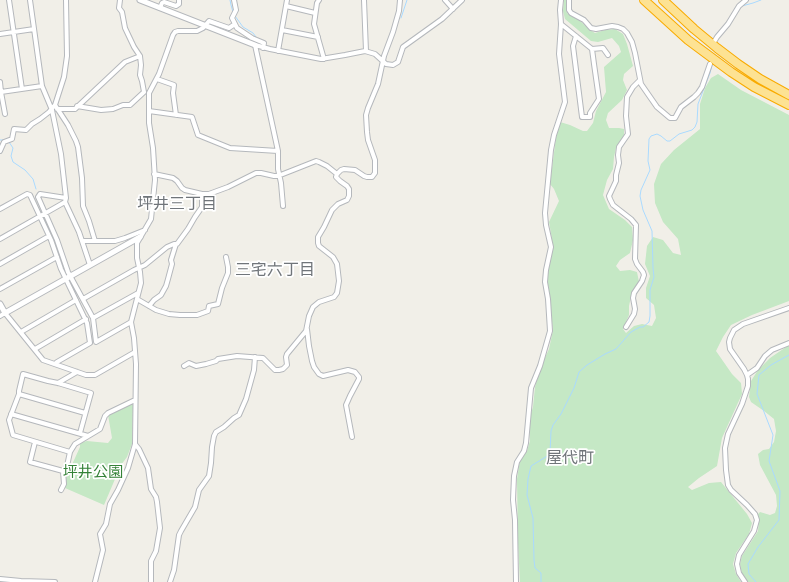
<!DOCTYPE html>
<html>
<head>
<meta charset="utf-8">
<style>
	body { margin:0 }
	canvas { display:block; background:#f1efe8 }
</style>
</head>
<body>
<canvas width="789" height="582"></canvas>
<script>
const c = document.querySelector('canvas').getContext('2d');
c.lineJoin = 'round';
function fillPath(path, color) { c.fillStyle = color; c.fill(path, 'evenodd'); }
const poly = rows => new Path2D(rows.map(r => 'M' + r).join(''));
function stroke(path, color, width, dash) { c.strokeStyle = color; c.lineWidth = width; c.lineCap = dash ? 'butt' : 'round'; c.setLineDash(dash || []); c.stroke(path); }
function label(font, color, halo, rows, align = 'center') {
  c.font = font + ' Commissioner,"Noto Sans JP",sans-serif'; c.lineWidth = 3.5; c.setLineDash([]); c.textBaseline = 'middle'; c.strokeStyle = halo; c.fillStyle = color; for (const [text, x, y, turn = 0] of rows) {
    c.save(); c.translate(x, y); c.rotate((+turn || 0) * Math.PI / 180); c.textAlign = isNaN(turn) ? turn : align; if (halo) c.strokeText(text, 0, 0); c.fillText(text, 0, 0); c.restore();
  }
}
const green = poly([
	[564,0,567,0,566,7,567,13,571,16,579,20,590,30,595,33,605,30,615,29,623,34,627,44,633,66,624,74,623,80,627,90,622,100,608,113,606,120,609,128,619,128,624,129,624,136,616,148,614,157,613,169,607,180,603,195,609,209,625,220,632,227,633,240,630,253,620,260,616,266,620,271,630,270,637,272,639,282,632,292,629,306,629,315,623,329,626,333,634,326,642,324,652,326,656,318,654,305,646,298,646,288,650,276,645,264,647,246,653,237,663,240,673,253,681,255,678,239,663,222,655,203,654,184,661,164,674,150,700,129,700,104,705,88,711,78,718,74,741,90,789,115,789,301,752,315,731,325,723,337,716,351,732,374,741,383,742,394,722,438,717,466,699,478,688,487,692,490,709,483,721,482,747,514,752,523,749,534,736,553,733,564,736,574,741,582,520,582,518,543,517,479,520,460,527,451,530,441,529,420,533,407,535,387,540,368,549,349,553,330,547,276,550,260,552,239,549,222,559,201,554,189,550,184,556,137,560,122,570,125,583,131,587,131,593,123,596,111,606,92,604,67,621,52,619,46,612,38,598,42,591,41,565,19,563,11],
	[789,345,789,582,748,582,742,574,740,564,742,556,758,531,759,520,757,515,760,512,770,515,775,513,777,506,776,495,760,465,758,454,763,450,769,449,774,442,776,431,774,419,764,411,751,402,749,397,751,381,758,370,770,358],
	[133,404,132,444,127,457,121,465,104,505,65,488,65,480,80,447,80,443,87,441,108,443,112,438,108,415,121,409]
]);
const stream = poly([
	[230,0,231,5,233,12],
	[742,6,753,3,761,0],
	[235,16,243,27,253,33,256,37],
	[401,18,407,0],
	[716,34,720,30],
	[0,140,4,140],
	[9,142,13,148,11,156,13,162,25,170,33,179,36,189],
	[541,582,541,573,535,568,534,560,533,518,527,495,528,479,531,466,549,455,550,453,551,431,553,425,561,414,574,388,579,372,587,365,605,354,616,349,631,332,640,327,643,327,649,322,650,316,650,290,654,277,653,268,652,231,643,210,640,196,641,190,650,170,648,161,649,139,651,136,657,134,661,136,667,141,670,141,679,134,692,130,695,127,697,122,698,104,710,73,712,65],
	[756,582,749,574,748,564,758,547,779,520,780,491,769,461,773,435,757,394,759,375,771,365,789,355]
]);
const minor = poly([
	[9,0,22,89],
	[30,0,42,86,52,110,61,154,66,198,65,202,79,232,90,265],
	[120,0,119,8,122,12,125,28,134,47,140,56,141,65,140,75,142,81,144,92],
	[234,0,236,10,232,18,237,28,252,38,264,43,263,48],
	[319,0,317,3,314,24,324,59],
	[364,0,366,51],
	[445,0,453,9],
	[569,0,569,10,571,13,584,20,591,28,596,29,612,26,618,27,623,29,627,33,632,42,635,53,641,84,657,107,670,118,675,118,681,107,694,97,698,93,702,87,710,64],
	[286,6,315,13],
	[160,8,162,3,164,2,176,6,179,4,179,0],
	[561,24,592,49,594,64,599,99,590,113,590,117,582,117,573,46,576,36],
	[282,30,318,37],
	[0,34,34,29],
	[714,42,717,37,728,24,739,6,746,0],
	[592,49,603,48,608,55],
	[278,51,287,0],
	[157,79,174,85,173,93,176,115],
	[0,82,1,92],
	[55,105,68,125,76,141,78,147,82,178,83,206,89,221,95,241],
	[77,106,101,110,113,109,123,105,130,105,144,92],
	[57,109,75,109,125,62,140,56],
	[149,111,192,117,198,135,230,148,278,151],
	[5,114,1,92,42,86],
	[0,151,4,142,12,139,14,129,26,130,32,124,40,119,49,112,55,105,64,77,67,56,66,0],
	[154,174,173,178,177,181,182,188,185,190,202,194,209,194,228,187,256,173,261,173,274,176,278,176,316,161,319,162,327,166,337,174],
	[66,198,40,194,38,197,57,240,68,272,93,318,96,342,131,322],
	[283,206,281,183,278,169,278,151,255,45,270,49,321,59,345,55,365,51,375,54,386,64,393,65,398,62,403,47,442,19,462,0],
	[0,209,27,194,30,195,51,240,61,269,87,323,90,343,57,362,55,364],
	[0,239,65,202],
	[82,241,115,241,125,238,145,230],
	[0,264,49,236],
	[0,289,57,257],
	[83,299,134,270,145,265,167,247,174,244,177,244,188,229,195,217,202,207,202,194],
	[137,299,156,310,169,314,180,315,197,315,208,311,209,306,218,304,222,288,228,273,228,267,226,257],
	[149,306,154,300,161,295,166,286,168,279,172,264,171,260,176,244],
	[0,316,5,313,43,360,86,375,95,375,135,352],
	[93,318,138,293],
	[626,327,634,314,635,309,633,298,634,293,642,281,644,275,643,272,637,264,635,259,636,225,631,219,613,205,610,199,609,196,616,181,616,175,619,163,618,155,619,147,628,134,626,116,627,97,633,87,640,80],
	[307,329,309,346,312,361,314,367,319,374,323,376,348,370,355,372,359,377,359,379,350,396,346,405,352,437],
	[21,332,76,300],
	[35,349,86,319],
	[184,366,189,363,196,366,206,364,216,361,218,359,237,356,263,358,275,370,279,370,283,369,287,365,286,357,287,354,306,331,309,316,313,307,319,302,334,297,337,293,339,281,337,264,333,257,319,246,318,243,318,237,324,227,332,210,338,204,347,200,349,196,349,189,347,186,340,181,336,177,337,174,341,170,344,169,355,170,364,176,367,177,372,177,375,173,375,160,368,140,367,132,366,115,368,108,378,84,384,56,393,32,399,11,400,0],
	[747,375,757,368,765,356,772,350,789,343],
	[58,383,77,372],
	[19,394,85,413],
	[11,414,88,436],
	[35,442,30,462,63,471],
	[135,444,139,449,148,468,151,489,156,497,157,502,160,528,156,551,151,561,151,582],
	[70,452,13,435,9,420,19,394,19,391,23,374,48,381,58,383,91,393,80,433],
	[61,490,64,484,63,471,67,466,70,452,75,444,100,429,105,416,108,413,135,400],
	[0,579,21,581,55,582],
	[95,582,103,550,100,534,106,524,110,504,118,490,128,468,135,444,136,364,134,338,131,322,141,283,140,272,137,258,137,243,151,219,155,180,153,148,149,123,149,93,159,74,173,35,175,32,178,31,197,31,203,28,209,21,229,28,235,24],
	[170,582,174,570,179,535,181,531,195,507,199,490,209,476,211,463,212,447,214,436,216,432,224,427,234,418,239,415,246,399,254,370,255,357],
	[516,582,515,520,513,500,514,476,517,462,524,451,526,443,531,388,540,366,550,331,548,299,545,282,546,270,551,247,546,225,545,213,551,150,554,135,565,102,559,54,561,24,560,10,561,0],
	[745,582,739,573,737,564,739,555,754,531,757,520,755,514,747,505,731,490,728,485,726,470,725,448,728,434,742,404,748,386,748,379,747,375,744,369,730,349,729,342,730,338,734,330,743,324,789,308]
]);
const tertiary = poly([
	[140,0,255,45],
	[0,304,5,313,140,237]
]);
const motorway = poly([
	[644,0,688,40,731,72,754,87,789,105],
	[663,0,694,29,717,48,738,64,760,79,789,95]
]);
const parkNames = [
	["坪井公園",93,472]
];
const neighbourhoodNames = [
	["坪井三丁目",177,204],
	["三宅六丁目",275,270],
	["屋代町",570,458]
];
fillPath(green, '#c5e8c5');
stroke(stream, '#aadaff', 1);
stroke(minor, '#b5b8bc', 6);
stroke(tertiary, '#b5b8bc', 7);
stroke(motorway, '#f9ab00', 10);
stroke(minor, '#fff', 4);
stroke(tertiary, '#fff', 5);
stroke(motorway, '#fde293', 8);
label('15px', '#348238', '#fff', parkNames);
label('16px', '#70757a', '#fff', neighbourhoodNames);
</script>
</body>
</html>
